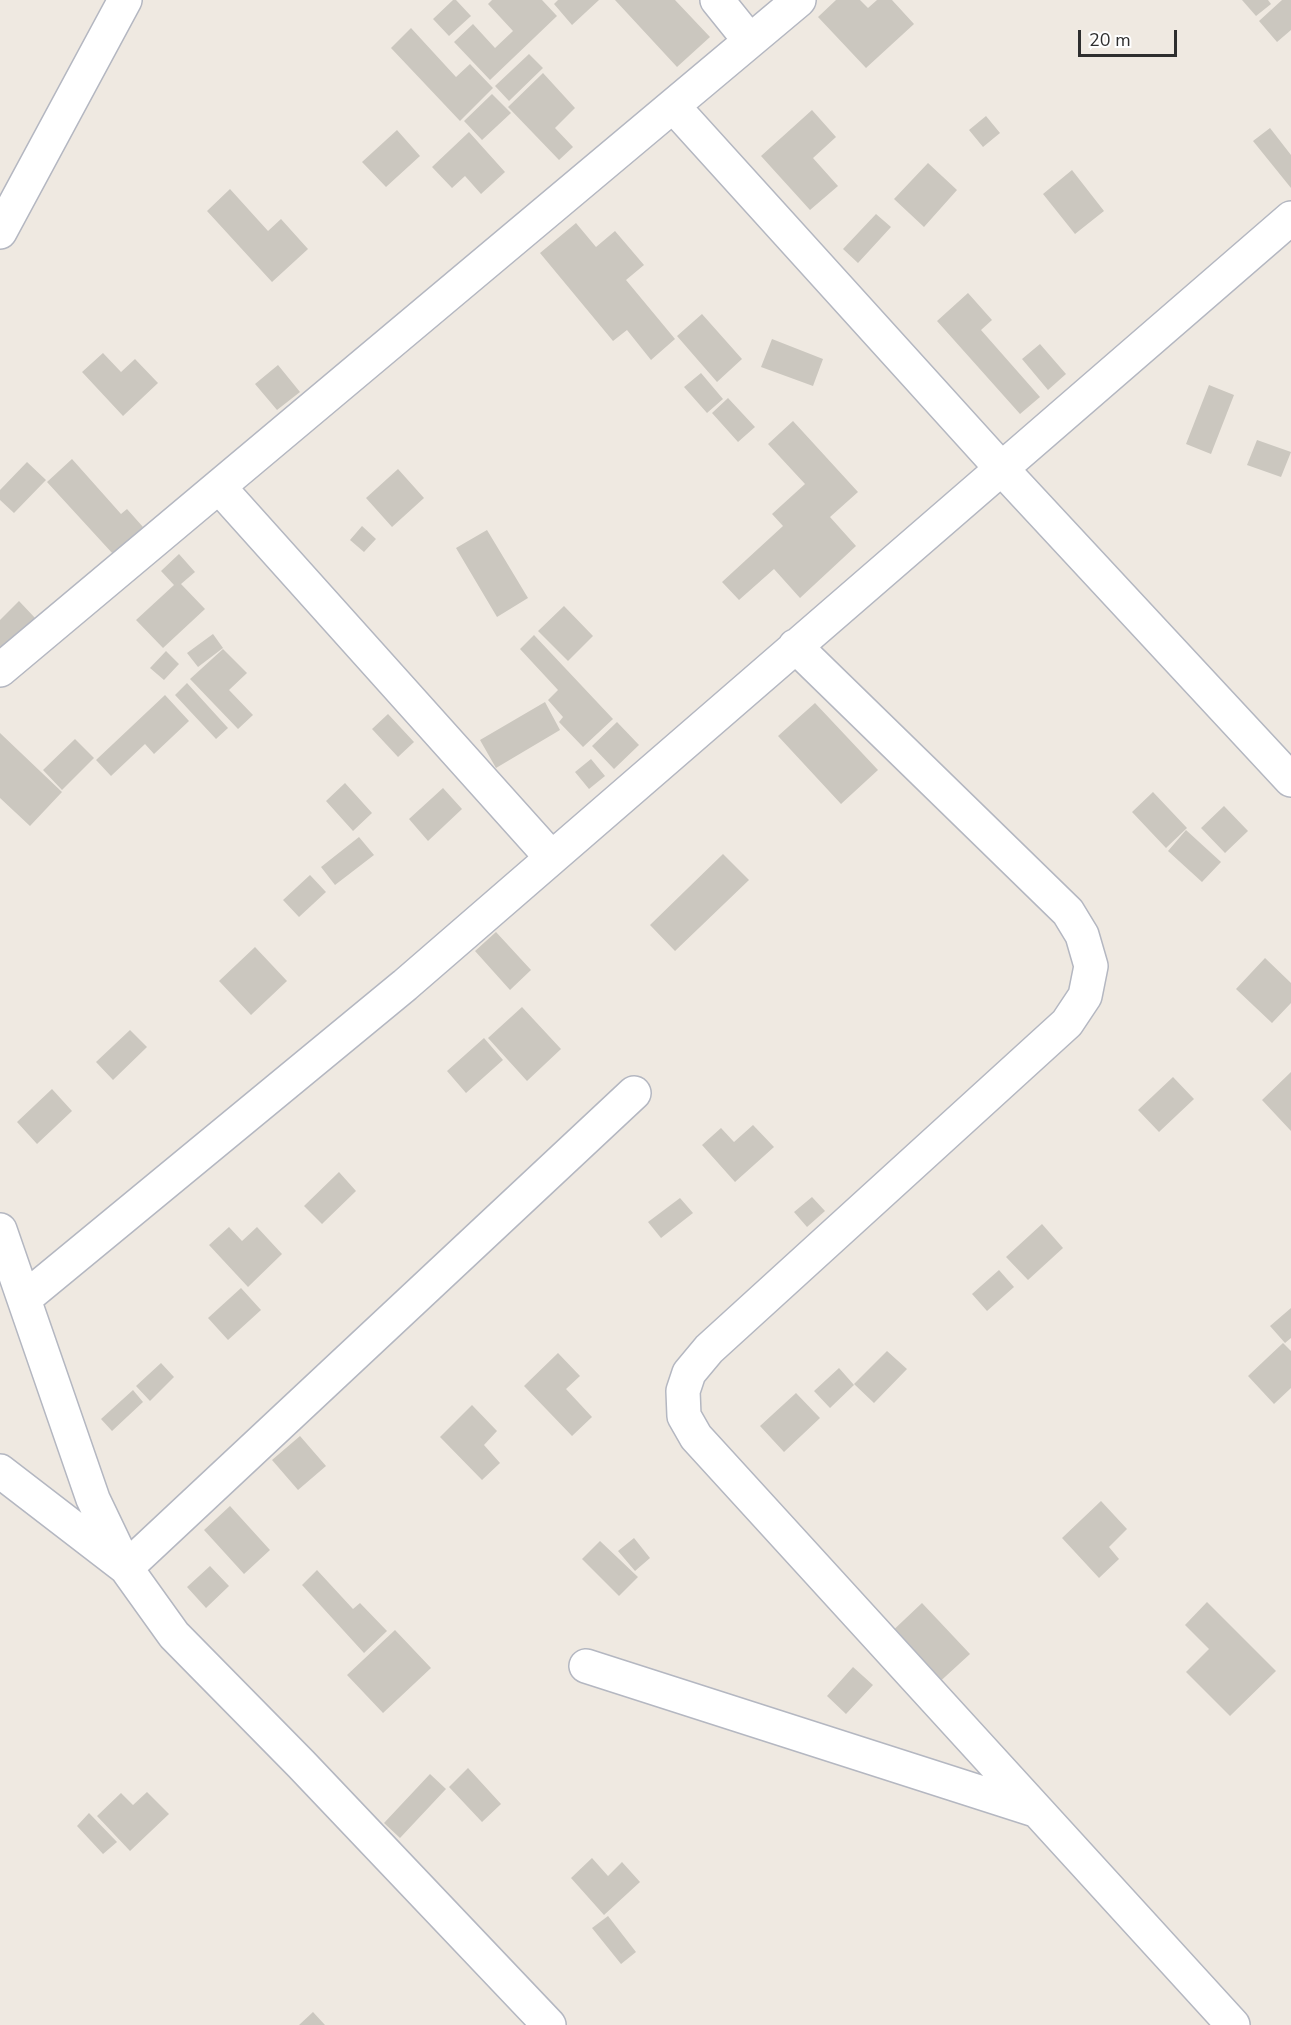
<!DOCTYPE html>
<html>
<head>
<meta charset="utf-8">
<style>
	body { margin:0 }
	#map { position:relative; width:1291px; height:2025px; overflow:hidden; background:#efe9e1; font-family:"Nunito Sans",sans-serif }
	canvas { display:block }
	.scale { position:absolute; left:1078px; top:30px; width:99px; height:27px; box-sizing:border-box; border:3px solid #2e2e2e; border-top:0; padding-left:8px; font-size:18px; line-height:21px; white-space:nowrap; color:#2e2e2e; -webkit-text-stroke:4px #fff; paint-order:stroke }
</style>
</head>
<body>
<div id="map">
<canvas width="1291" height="2025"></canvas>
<div class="scale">20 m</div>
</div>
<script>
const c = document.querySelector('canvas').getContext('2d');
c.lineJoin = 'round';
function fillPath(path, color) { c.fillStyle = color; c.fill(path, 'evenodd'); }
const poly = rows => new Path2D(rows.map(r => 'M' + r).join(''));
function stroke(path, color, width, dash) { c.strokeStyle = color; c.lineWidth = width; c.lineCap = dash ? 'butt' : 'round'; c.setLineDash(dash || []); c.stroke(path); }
const building = poly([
	[453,0,456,0,471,16,449,36,433,19],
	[492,0,542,0,557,16,490,80,454,42,473,24,495,48,513,31,488,4],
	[558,0,599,0,572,25,554,4],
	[615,0,675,0,710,37,677,67],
	[836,0,860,0,868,8,877,0,892,0,914,24,866,68,818,17],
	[1242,0,1268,0,1271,4,1256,16],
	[1282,0,1291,0,1291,30,1277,42,1259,21],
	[411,28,456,77,470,64,493,88,460,121,391,48],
	[529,54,543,68,509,101,495,86],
	[543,73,575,108,555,128,573,147,559,160,508,107],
	[492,94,511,113,482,140,464,121],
	[812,110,836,137,813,158,838,186,810,210,761,156],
	[986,116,1000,133,983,147,969,130],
	[1270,128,1291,155,1291,188,1253,141],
	[397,130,420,156,386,187,362,162],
	[469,132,505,172,481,194,465,176,452,188,432,167],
	[928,163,957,190,924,227,894,199],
	[1072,170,1104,211,1075,234,1043,194],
	[230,189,268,231,281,219,308,249,272,282,207,211],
	[876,214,891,227,858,263,843,249],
	[576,223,596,247,615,231,644,265,626,280,675,339,651,360,627,330,613,341,540,253],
	[968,293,992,320,981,330,1040,397,1020,414,937,321],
	[702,314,742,359,717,382,677,336],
	[772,339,823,359,813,386,761,367],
	[1040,344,1066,374,1048,390,1022,359],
	[103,353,121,372,135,359,158,383,123,416,82,372],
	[278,365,300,392,277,410,255,384],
	[701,373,723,399,707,413,684,387],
	[1209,385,1234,395,1211,454,1186,444],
	[728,398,755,427,738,442,712,413],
	[793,421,858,492,830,517,856,546,800,598,774,569,739,600,722,582,783,526,772,514,805,484,768,444],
	[1257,440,1291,452,1281,477,1247,465],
	[72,459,121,514,127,509,143,527,113,554,47,482],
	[27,462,46,480,14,513,0,500,0,490],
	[398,469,424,498,392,527,366,498],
	[362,526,376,539,364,552,350,540],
	[487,530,528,598,497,617,456,548],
	[179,554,195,572,181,584,205,609,163,648,136,620,174,585,161,571],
	[19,601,36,619,3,651,0,648,0,620],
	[564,606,593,636,568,661,538,631],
	[213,634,223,648,198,667,187,653],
	[534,635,613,719,583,747,559,722,563,717,548,700,558,690,520,649],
	[223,649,247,673,229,690,253,715,238,729,190,679],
	[166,651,179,664,164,680,150,668],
	[187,683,228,728,216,739,175,695],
	[165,695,189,721,154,754,145,744,111,776,96,760],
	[545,702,560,730,496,768,480,740],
	[815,703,878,770,841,804,778,736],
	[388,714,414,742,398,757,372,729],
	[617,722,639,745,614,769,592,746],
	[0,733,62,792,30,826,0,798],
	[75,739,94,758,62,790,43,770],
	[591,759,605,776,589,789,575,772],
	[345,783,372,813,353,831,326,801],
	[443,788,462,809,428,841,409,819],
	[1153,792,1187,828,1166,848,1132,812],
	[1224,806,1248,831,1225,853,1201,828],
	[1186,830,1221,862,1202,882,1168,851],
	[359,837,374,855,335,885,321,867],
	[723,854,749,880,675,951,650,925],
	[310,875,326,892,299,917,283,900],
	[496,932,531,970,510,990,475,951],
	[255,947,287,981,251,1015,219,981],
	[1265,958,1291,983,1291,1003,1272,1023,1236,989],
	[522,1007,561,1049,527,1081,488,1038],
	[130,1030,147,1047,113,1080,96,1062],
	[484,1038,503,1060,466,1093,447,1071],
	[1291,1072,1291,1131,1262,1100],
	[1173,1077,1194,1099,1159,1132,1138,1110],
	[52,1089,72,1111,37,1144,17,1122],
	[753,1125,774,1147,735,1182,702,1145,721,1128,734,1142],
	[339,1172,356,1191,322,1224,304,1206],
	[812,1197,825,1211,807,1227,794,1212],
	[680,1198,693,1213,661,1238,648,1222],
	[1042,1224,1063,1248,1028,1280,1006,1257],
	[229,1227,242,1241,257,1227,282,1254,248,1287,209,1245],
	[999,1270,1014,1287,987,1311,972,1294],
	[241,1288,261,1310,228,1340,208,1318],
	[1291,1308,1291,1338,1285,1343,1270,1326],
	[1283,1343,1291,1351,1291,1388,1274,1404,1248,1376],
	[887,1351,907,1369,874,1403,854,1384],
	[558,1353,580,1376,566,1389,592,1417,572,1436,524,1386],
	[161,1363,174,1377,150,1401,136,1386],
	[839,1368,854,1385,830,1408,814,1391],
	[133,1390,143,1402,112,1431,101,1419],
	[796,1393,820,1418,784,1452,760,1426],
	[472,1405,497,1431,484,1445,500,1463,482,1480,440,1437],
	[300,1436,326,1466,298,1490,272,1460],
	[1101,1501,1127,1529,1109,1547,1119,1559,1099,1578,1062,1538],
	[230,1506,270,1550,244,1574,204,1530],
	[634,1538,650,1558,635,1571,618,1551],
	[600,1541,638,1577,619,1596,582,1559],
	[210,1566,229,1586,206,1608,187,1587],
	[317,1570,353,1609,360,1603,387,1631,364,1653,302,1585],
	[1207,1602,1276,1671,1230,1716,1186,1672,1209,1649,1185,1625],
	[922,1603,970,1654,934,1687,886,1637],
	[395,1630,431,1668,383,1713,347,1675],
	[853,1667,873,1685,846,1714,827,1696],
	[468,1768,501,1804,482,1822,449,1787],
	[430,1774,446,1789,400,1838,384,1823],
	[147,1792,169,1814,130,1851,97,1816,121,1793,133,1805],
	[89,1813,117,1842,103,1854,77,1826],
	[592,1858,608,1876,622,1862,640,1882,604,1915,571,1878],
	[608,1916,636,1952,621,1964,592,1928],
	[313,2012,325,2025,299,2025]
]);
const minor = poly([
	[717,0,750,41],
	[673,106,1001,468,1291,780],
	[0,232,125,0],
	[219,487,551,857],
	[795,646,1068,912,1082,935,1091,966,1085,996,1067,1023,709,1349,689,1373,683,1391,684,1416,696,1437,1233,2025],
	[0,670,799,0],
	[0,1230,93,1499,126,1568,174,1635,301,1764,549,2025],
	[24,1299,405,985,1291,218],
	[0,1471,126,1568,634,1093],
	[586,1666,1035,1810]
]);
fillPath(building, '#cbc7bf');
stroke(minor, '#b4b7c1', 36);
stroke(minor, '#fff', 33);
</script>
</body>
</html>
